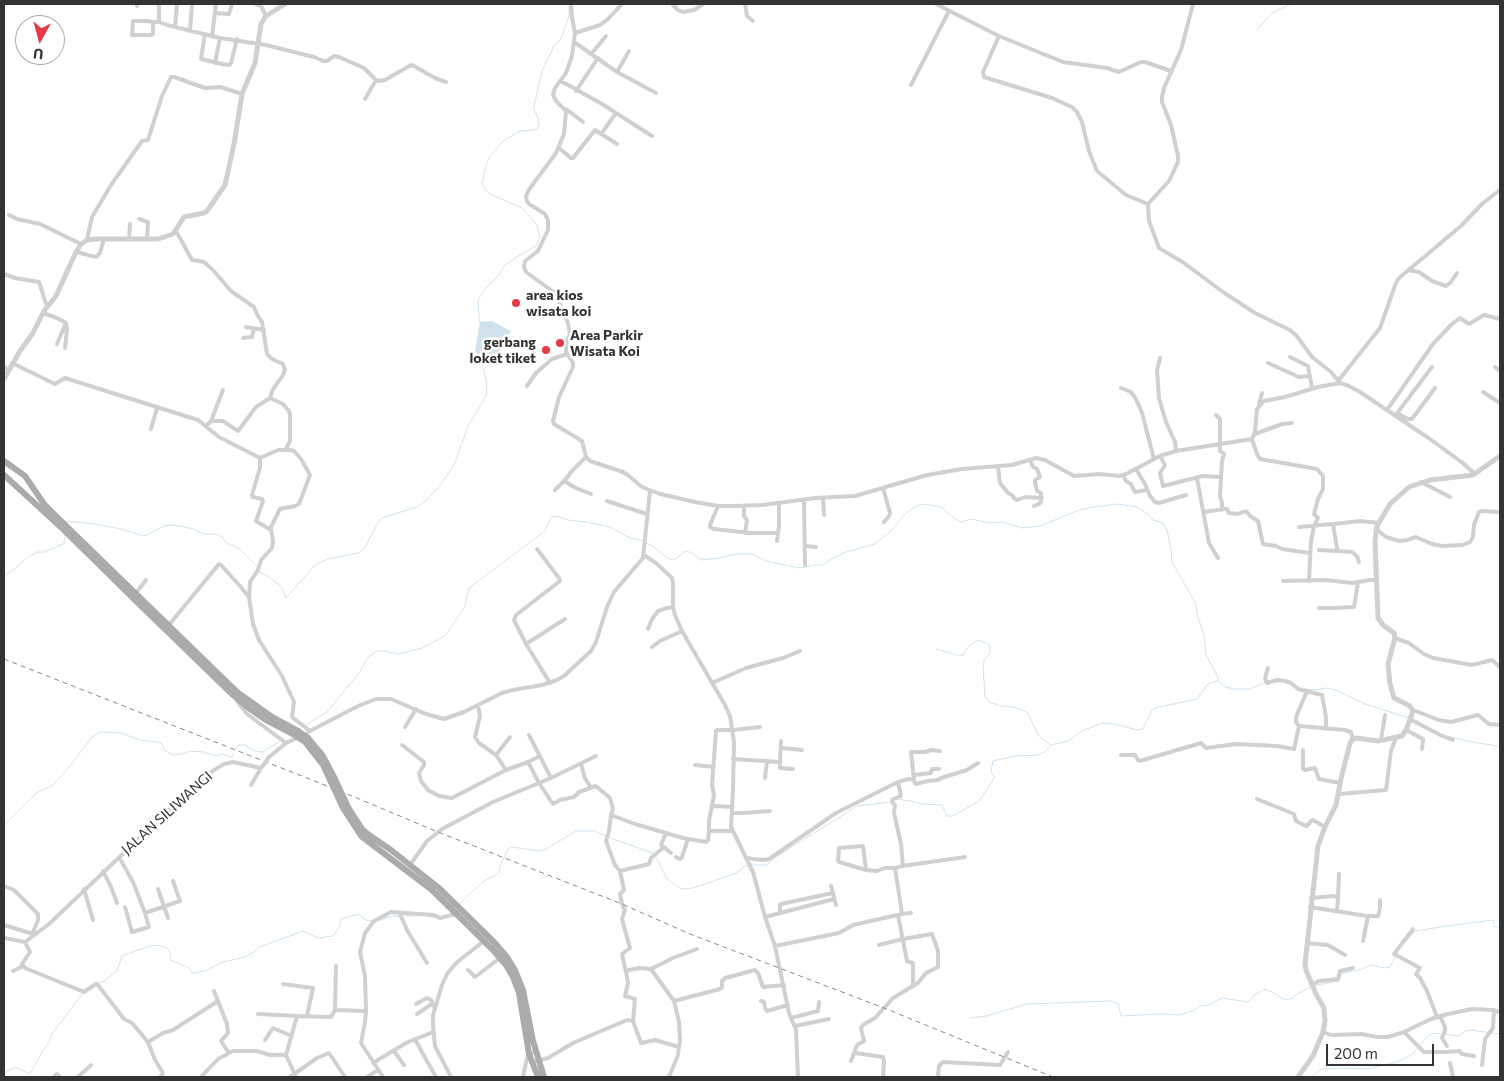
<!DOCTYPE html>
<html>
<head>
<meta charset="utf-8">
<style>
	body { margin:0 }
	#map { position:relative; width:1504px; height:1081px; overflow:hidden; background:#fff; font-family:Commissioner,sans-serif }
	canvas { display:block }
	.frame { position:absolute; inset:0; border:5px solid #333; pointer-events:none }
	.north { position:absolute; left:15px; top:15px; width:50px; height:50px; box-sizing:border-box; background:#fff; border:1px solid #adadad; border-radius:50%; rotate:187deg; font-size:14px; font-weight:700; line-height:20px; text-align:center; color:#333 }
	.north::after { content:''; display:block; margin:auto; width:18px; height:22px; background:#e63946; clip-path:polygon(50% 0,100% 100%,50% 72%,0 100%) }
	.scale { position:absolute; left:1326px; top:1044px; width:108px; height:22px; box-sizing:border-box; border:2px solid #333; border-top:0; padding-left:6px; font-size:15px; line-height:18px; white-space:nowrap; color:#333; -webkit-text-stroke:4px #fff; paint-order:stroke }
</style>
</head>
<body>
<div id="map">
<canvas width="1504" height="1081"></canvas>
<div class="frame"></div>
<div class="north">U</div>
<div class="scale">200 m</div>
</div>
<script>
const c = document.querySelector('canvas').getContext('2d');
c.lineJoin = 'round';
function fillPath(path, color) { c.fillStyle = color; c.fill(path, 'evenodd'); }
const poly = rows => new Path2D(rows.map(r => 'M' + r).join(''));
function stroke(path, color, width, dash) { c.strokeStyle = color; c.lineWidth = width; c.lineCap = dash ? 'butt' : 'round'; c.setLineDash(dash || []); c.stroke(path); }
function label(font, color, halo, rows, align = 'center') {
  c.font = font + ' Commissioner,sans-serif'; c.lineWidth = 5; c.setLineDash([]); c.textBaseline = 'middle'; c.strokeStyle = halo; c.fillStyle = color; for (const [text, x, y, turn = 0] of rows) {
    c.save(); c.translate(x, y); c.rotate((+turn || 0) * Math.PI / 180); c.textAlign = isNaN(turn) ? turn : align; if (halo) c.strokeText(text, 0, 0); c.fillText(text, 0, 0); c.restore();
  }
}
const water = poly([
	[492,321,511,331,498,355,482,362,475,351,480,322]
]);
const stream = poly([
	[592,4,598,4],
	[1257,30,1271,14,1291,4],
	[480,322,479,319,478,300,485,289,499,275,504,266,515,258,536,246,540,237,537,225,522,208,490,194,485,189,482,183,486,165,490,156,503,141,520,131,533,130,537,129,539,125,538,118,534,109,534,106,542,71,554,46,561,39,569,16,569,7],
	[67,524,68,521,95,524,121,529,144,536,147,535,164,526,170,525,180,526,193,529,204,534,216,534,222,537,227,543,241,550,257,566],
	[259,570,261,573,269,577,281,586,286,598,315,565,328,559,358,553,364,549,379,521,382,518,417,507,428,499,441,484,455,463,468,426,485,398,487,392,486,379,482,363],
	[4,576,18,566,28,557,37,552,44,552,65,543,65,535],
	[936,649,960,656,963,655,968,647,978,640,988,644,990,647,990,653,984,661,983,667,985,696,989,702,1001,706,1014,707,1027,712,1039,736,1051,745,1068,741,1082,731,1102,723,1115,724,1137,730,1143,729,1152,710,1155,708,1197,699,1207,685,1212,682,1218,681,1225,687,1235,689,1250,689,1266,682],
	[1305,689,1316,690,1326,688,1336,690,1365,704,1409,718],
	[306,725,327,712,359,673,368,657,377,651,384,651,399,654,422,648,446,635,465,606,469,588,545,531,551,517,556,516,568,520,586,522,610,527,628,537,640,540,651,545,669,559,674,560,686,551,692,553,701,560,720,558,735,554,752,554,766,561,799,568,816,565,822,565,833,558,846,552,875,544,891,531,905,514,915,507,923,504,941,507,954,518,961,522,971,519,989,523,1003,522,1022,528,1040,526,1077,511,1088,508,1117,504,1137,507,1145,512,1153,520,1163,523,1167,530,1171,549,1172,562,1196,604,1197,614,1204,635,1206,655,1218,677,1218,681],
	[1447,736,1467,741,1497,746,1500,748],
	[236,749,238,745,244,745,255,751,262,752,279,742],
	[895,800,898,799,916,802,921,804,942,805,947,816,953,816,979,801,995,777,991,772,993,761,1015,756,1037,755,1045,752,1051,745],
	[4,825,29,800,38,792,53,785,70,766,92,737,100,732,121,733,140,740,158,742,162,744,164,750,173,755,182,754,192,751,203,752,216,756,221,754,232,757,233,754],
	[656,857,667,879,681,889,693,888,714,881,736,873,747,865],
	[751,865,767,865,776,857,857,806,891,802],
	[459,905,464,899,484,881,499,873,500,866,508,849,512,847,540,851,546,849,576,831,595,831,610,838,653,853],
	[404,916,417,916],
	[426,916,437,918],
	[377,921,392,916,400,916],
	[1407,940,1415,931,1440,927,1493,920,1495,927,1500,927],
	[1340,975,1344,973,1363,969,1371,965,1385,968,1390,967,1395,957],
	[97,983,104,981,117,971,122,956,150,946,158,945,167,948,170,952,170,960,189,968,192,973,205,971,223,962,245,957,254,952,260,947,303,931,318,938,333,936,340,926,341,919,358,914,366,920,373,921],
	[1316,985,1339,981,1340,979],
	[970,1018,986,1016,1027,1004,1112,1001,1118,1004,1121,1016,1161,1014,1178,1015,1193,1011,1200,1006,1209,1005,1222,998,1248,1002,1254,995,1265,989,1272,992,1285,1000,1293,998,1297,994,1310,987],
	[1445,1034,1459,1036,1465,1031,1470,1030,1500,1034],
	[1420,1045,1428,1036,1434,1033,1441,1034],
	[4,1077,6,1072,15,1067,30,1074,42,1052,50,1041,51,1035,83,993],
	[1312,1077,1317,1072,1322,1069,1349,1068,1368,1069,1397,1062,1413,1054,1417,1048]
]);
const minor = poly([
	[159,4,159,22,167,25,220,38,266,45,314,57,323,61,327,61,334,56,339,57,364,68,376,80,379,81,385,80,411,65,414,66,435,78,446,82],
	[255,4,261,6,266,16],
	[571,4,572,18,575,33,572,56,566,73,555,88,553,95,556,101,566,111,564,134,556,153,528,191,526,197,527,201,529,204,545,214,548,220,548,230,538,251,525,261,524,267,526,272,555,293,568,323,570,334,567,341,566,352,573,363,573,367,559,397,553,421,554,424,582,441,586,457,590,461,623,472,629,476,642,487,660,494,695,502,718,506,732,506,762,505,816,498,855,496,927,475,962,469,1012,465,1036,458,1045,460,1074,476,1099,474,1120,476,1126,474,1160,456,1176,451,1252,439,1255,432,1257,409,1264,401,1285,397,1318,387,1340,383,1349,386,1360,392,1430,439,1464,464,1475,474],
	[672,4,678,10,683,12,694,10,703,4],
	[745,4,747,16,753,21],
	[936,4,999,36,1063,62,1107,68,1119,72,1141,62,1145,62,1171,71],
	[137,6,137,4],
	[215,13,229,14,232,4],
	[153,22,153,34,151,35,132,35,133,21,147,21,153,22,159,22],
	[175,27,177,4],
	[190,31,192,4],
	[575,33,600,25,608,19,622,4],
	[205,34,201,59,222,64,229,65,231,63,237,39],
	[212,36,216,4],
	[999,36,983,72,984,77,1052,98,1072,107,1077,112,1082,122,1089,151,1097,171,1126,195,1148,204,1149,221,1159,248,1184,263,1223,292,1255,313,1290,330,1296,335,1312,357,1331,372,1340,383],
	[574,42,617,72,656,93],
	[592,53,606,36],
	[215,63,220,38],
	[617,72,629,51],
	[561,81,602,104,652,136],
	[911,85,949,11],
	[576,91,598,58],
	[365,99,376,80],
	[566,109,583,122],
	[601,134,616,113],
	[559,148,571,158,573,158,595,130,617,144],
	[1148,204,1169,181,1178,162,1178,156,1171,125,1162,102,1162,97,1164,88,1181,50,1193,4],
	[9,215,17,219,40,224,81,244],
	[139,219,148,222,147,239],
	[176,231,192,260,204,262,213,270,231,291,254,307,258,316,262,322,267,354,272,359,283,364,285,370,282,377,278,382,272,391,270,398,283,404,289,411,290,415,290,441,286,449],
	[129,239,130,224],
	[87,240,92,217,111,185,142,141,148,140,162,96,171,77,174,77,205,88,220,87,242,94],
	[76,252,96,257,100,253,104,239],
	[1408,270,1419,272,1432,281,1446,286,1451,282,1457,273],
	[4,274,15,278,39,282,47,307],
	[43,313,57,318,66,323,57,344],
	[246,327,264,330],
	[243,338,252,337,254,329],
	[65,348,67,329,66,323],
	[1290,357,1308,366,1312,388],
	[1160,358,1157,370,1159,398,1166,422,1175,442,1176,451],
	[12,363,55,384,65,378,198,420,219,437,260,458,260,468,252,495,253,497,262,499,263,501,256,521,271,530,273,541,272,548,261,560,258,570,250,582,249,597,253,624,259,640,282,676,294,702,292,717,310,731],
	[1268,363,1299,377,1310,376],
	[4,367,9,370],
	[1495,367,1500,371],
	[1338,381,1380,328,1396,283,1399,278,1461,226,1483,203,1500,190],
	[527,386,536,373,552,359,567,354],
	[1121,388,1131,392,1136,399,1142,413,1154,459],
	[1483,392,1500,403],
	[1259,405,1262,393],
	[1387,410,1433,344,1452,324,1460,318,1469,324,1484,315,1500,319],
	[1397,413,1408,419,1412,419,1435,388],
	[1216,415,1220,419,1220,451,1224,454,1222,461,1220,496,1222,503,1222,509],
	[1395,416,1432,367],
	[211,421,223,421,238,431,256,407,270,398],
	[206,426,211,421,223,390],
	[151,429,157,408],
	[1255,434,1282,424,1292,423],
	[1252,439,1257,454,1260,459,1317,469,1323,476,1323,489,1318,499,1314,514,1318,518,1314,526,1311,541,1309,581],
	[1160,456,1165,465,1160,473,1163,486,1203,476,1221,477],
	[260,458,278,450,290,450,294,451,301,459,310,475,299,504,295,506,280,509,271,527,271,530],
	[1030,460,1033,467,1037,469,1040,477,1035,480,1035,482,1037,491,1041,493,1041,502,1039,504,1034,506],
	[998,467,1000,483,1008,493,1012,495,1014,498,1017,500,1025,497,1042,498],
	[1136,469,1145,484,1150,496,1155,502,1159,503,1186,495],
	[1123,475,1126,481,1131,484,1135,492,1147,490],
	[1197,478,1209,543,1218,558],
	[564,481,576,488,591,494],
	[1421,482,1450,497],
	[883,488,890,513,889,516,884,522],
	[555,490,566,479,571,472,586,457],
	[823,498,824,515],
	[804,500,805,565],
	[607,501,647,514],
	[718,506,710,525,710,527,714,529,750,533,778,533],
	[744,507,744,516,747,520,745,533],
	[1203,512,1225,509,1227,509,1229,513,1238,514,1246,511,1250,516,1258,521,1263,544,1276,546,1282,549,1310,553],
	[1299,527,1333,524],
	[1376,529,1386,537,1399,541,1407,540,1416,537,1432,544,1442,546,1463,545,1470,542,1473,537,1474,525,1479,512,1482,511,1500,512],
	[777,541,779,526,779,504],
	[805,546,816,547],
	[537,549,559,578,560,581,516,615,514,620,526,644,550,683],
	[1319,550,1338,551],
	[644,555,656,563,672,578,673,584,673,607,675,615,682,631,725,705,730,716,734,742,733,791,731,827,753,872,765,917,775,946,789,1013,796,1030,798,1077],
	[1359,562,1357,556,1352,552,1338,551,1337,548,1333,524,1360,521,1379,523],
	[1283,581,1325,580,1352,583,1370,580,1377,580],
	[136,593,146,580],
	[1319,608,1335,608,1354,607,1358,582],
	[168,626,219,564,221,565,240,586,249,597],
	[648,629,652,619,658,611,667,608,673,607],
	[1395,638,1409,643,1424,654,1433,658,1472,665,1492,660,1500,667],
	[526,644,565,619],
	[652,647,660,641,682,631],
	[1268,668,1265,678,1267,683,1277,680,1285,681,1291,683,1298,689,1322,695,1326,717,1326,729],
	[712,683,746,668,783,658,800,651],
	[237,701,247,714,286,743],
	[478,705,480,716,475,737,479,743,496,755,506,770],
	[1413,710,1439,720,1451,722,1478,715,1489,724,1500,725],
	[1410,719,1440,735,1453,740],
	[1299,726,1296,722,1296,717,1307,691],
	[405,727,416,709],
	[1406,730,1423,739,1422,749],
	[308,732,358,706,376,699,391,699,426,714,444,719,464,712,502,693,513,690,542,685,557,680,564,676,591,651,596,642,607,607,614,592,643,558,650,491],
	[529,735,551,778],
	[1381,740,1385,715],
	[402,745,424,762,424,765,419,773,421,781,428,790,439,796,452,798,506,770,528,762,539,783,553,804,560,800,574,797,579,792,596,786,610,798,613,809,611,815,635,824,683,838,706,842,708,840,709,831,732,831],
	[781,748,802,750],
	[1303,750,1303,769,1305,770,1315,768,1319,779,1340,783],
	[496,755,510,737],
	[1121,755,1135,755,1138,760,1140,761,1201,743,1206,748,1236,744,1277,746,1294,749,1299,726,1345,730,1351,732,1353,739],
	[268,758,286,743,299,737],
	[733,759,780,762,781,741],
	[528,762,540,756],
	[780,762,780,768,793,769],
	[581,764,585,778,591,788],
	[695,765,714,767],
	[914,775,931,773,932,769,939,769],
	[765,778,767,761],
	[914,780,911,752,925,752,931,750,940,751],
	[898,782,901,796,893,799,892,802,895,805,894,813,901,844,903,866],
	[251,785,261,768],
	[1339,794,1386,790,1391,751,1396,738],
	[1257,799,1294,814,1296,821,1304,825,1307,826,1311,821,1313,820,1325,827],
	[713,806,732,807],
	[732,813,744,813,770,811],
	[611,815,609,831,606,841,615,865,620,871,624,890,620,894,622,904,625,910,622,919,630,948,622,954,626,972],
	[709,831,709,821,714,795,712,785,716,731,717,730,733,730,760,727],
	[666,833,661,845,671,853],
	[119,857,133,882,145,913,180,901,173,881],
	[676,857,680,859,682,857,688,839],
	[746,858,763,860,769,859,836,813,898,782,908,779,914,780,915,783,916,784,928,781,938,780,941,778,967,770,978,763],
	[410,865,427,841,442,829,493,802,551,778,596,756],
	[866,870,863,846,839,848,838,861,839,862,866,870,877,871,885,868,895,868],
	[103,871,111,887,117,903],
	[620,871,649,864,651,858,664,847],
	[4,886,14,890,38,914,38,920,32,935],
	[831,886,836,905],
	[84,889,93,920],
	[158,889,168,918],
	[1338,897,1339,874],
	[1311,898,1333,896,1338,897,1337,911],
	[125,907,132,932,149,927,145,913],
	[1310,907,1367,916,1378,916,1380,908,1380,900],
	[780,913,780,905,781,904,833,893],
	[400,914,407,930,427,963],
	[902,914,911,913],
	[898,915,907,961,913,963,913,985],
	[765,917,834,899],
	[4,925,33,934],
	[1413,929,1394,954,1420,968,1416,974,1420,978,1427,991,1437,1017],
	[4,938,25,942,49,924,188,792,214,770,224,764,233,762,261,768,266,762],
	[1363,941,1368,916],
	[25,942,30,952,22,964,25,968,84,992,96,984,98,985,124,1019,132,1023,148,1042,155,1060,163,1073,160,1077],
	[1307,943,1328,945,1345,955],
	[775,946,839,933,853,925,902,914,895,868,903,866,965,857],
	[651,969,673,958,697,949],
	[468,970,475,977,500,958],
	[13,971,23,966],
	[283,984,313,988,307,1016],
	[1312,985,1319,981,1338,979,1340,971,1353,968],
	[214,991,227,1024,228,1033,221,1041,229,1053],
	[761,1001,764,1002,765,1008,767,1011,788,1005],
	[416,1004,427,998,431,1000,435,1008],
	[335,1010,336,966],
	[258,1014,297,1016],
	[417,1014,433,1003],
	[1440,1016,1445,1027,1445,1031,1442,1038,1447,1046],
	[791,1018,818,1011,819,1002],
	[633,1021,635,999,625,996,628,983,626,972,629,970,639,968,651,969,674,1001],
	[795,1026,829,1019],
	[1323,1032,1331,1035,1361,1034,1378,1037,1388,1037,1404,1032,1431,1019,1448,1014,1472,1009,1492,1010,1500,1012],
	[1404,1032,1424,1052,1447,1052,1460,1051,1462,1054,1474,1056],
	[415,1039,423,1054,436,1077],
	[265,1040,273,1028,292,1036],
	[148,1042,163,1033,173,1030,218,1001],
	[394,1051,404,1065],
	[855,1053,883,1057,884,1061,883,1077],
	[851,1061,857,1045,864,1041,861,1028,863,1025,875,1018,893,998,918,983,926,973,938,967,938,951,932,934,903,939,879,945],
	[532,1062,548,1058,573,1043,627,1020,633,1021,641,1043,655,1040,679,1047,680,1040,679,1022,674,1001,720,989,722,987,722,981,725,978,755,970,758,973,763,987,784,985],
	[373,1063,406,1043,433,1032],
	[1450,1063,1453,1077],
	[1482,1065,1485,1039,1493,1028,1494,1010],
	[54,1077,57,1074,60,1077],
	[78,1077,91,1065],
	[201,1077,218,1059,233,1051,257,1051,270,1055,286,1055],
	[290,1077,317,1058,329,1053,345,1077],
	[296,1077,286,1055,297,1016,331,1017,335,1010,366,1011],
	[367,1077,378,1070],
	[383,1077,361,1043,365,1022,366,1011,365,976,360,952,365,933,374,921,391,912,434,915,440,918,456,914],
	[451,1077,435,1046,433,1025,433,1015,442,985,447,974,456,963,484,941],
	[523,1077,527,1058,529,1054,536,1052],
	[669,1077,678,1055,679,1047],
	[938,1077,939,1066,943,1062,1000,1065,1008,1052]
]);
const tertiary = poly([
	[4,379,20,351,33,333,44,311,56,296,76,252,81,244,87,240,96,239,158,239,173,234,184,217,204,213,207,211,225,185,234,144,242,94,255,63,261,24,266,16,285,4],
	[1298,1077,1313,1056,1323,1032,1325,1021,1324,1008,1316,994,1306,970,1305,964,1318,846,1325,827,1336,805,1341,779,1350,743,1352,740,1356,738,1378,741,1402,736,1406,730,1413,711,1410,706,1394,698,1390,684,1388,664,1395,638,1394,633,1383,625,1378,618,1375,542,1377,526,1390,504,1409,487,1430,480,1473,475,1500,456]
]);
const primary = poly([
	[4,461,25,476,44,504,54,514,237,692,272,717,298,731],
	[4,475,64,530,136,601,233,695,250,709,266,720,293,734],
	[308,738,323,756,335,779],
	[305,742,323,765,330,780],
	[343,808,361,836,432,890,492,949,506,965,513,977,519,993,529,1054,538,1077],
	[349,809,362,829,369,835,391,850,439,888,494,942,507,957,515,970,523,990,533,1041,544,1077]
]);
const rail = poly([
	[4,659,340,791,438,832,622,904,690,934,884,1008,1053,1077]
]);
const minorBridge = poly([
	[266,762,268,758]
]);
const primaryBridge = poly([
	[298,731,308,738],
	[293,734,305,742],
	[335,779,349,809],
	[330,780,343,808]
]);
const markers = [
	[516,303,5,"#e63946"],
	[560,343,5,"#e63946"],
	[546,350,5,"#e63946"]
];
const poiNames = [
	["area kios",526,295],
	["wisata koi",526,311],
	["Area Parkir",570,335],
	["Wisata Koi",570,351],
	["gerbang",536,342,"right"],
	["loket tiket",536,358,"right"]
];
const streetNames = [
	["JALAN SILIWANGI",167,813,-42]
];
fillPath(water, '#cfe2ee');
stroke(stream, '#cfe2ee', 1);
stroke(minor, '#d0d0d0', 4);
stroke(tertiary, '#d0d0d0', 5);
stroke(primary, '#ababab', 6);
stroke(rail, '#888', 1, [5, 4]);
stroke(minorBridge, '#d0d0d0', 4);
stroke(primaryBridge, '#ababab', 6);
for (const [x, y, r, color] of markers) { const dot = new Path2D(); dot.arc(x, y, r, 0, 2 * Math.PI); c.fillStyle = color; c.fill(dot); stroke(dot, '#fff', 2); }
label('bold 14px', '#333', '#fff', poiNames, 'left');
label('14px', '#333', '#fff', streetNames);
</script>
</body>
</html>
